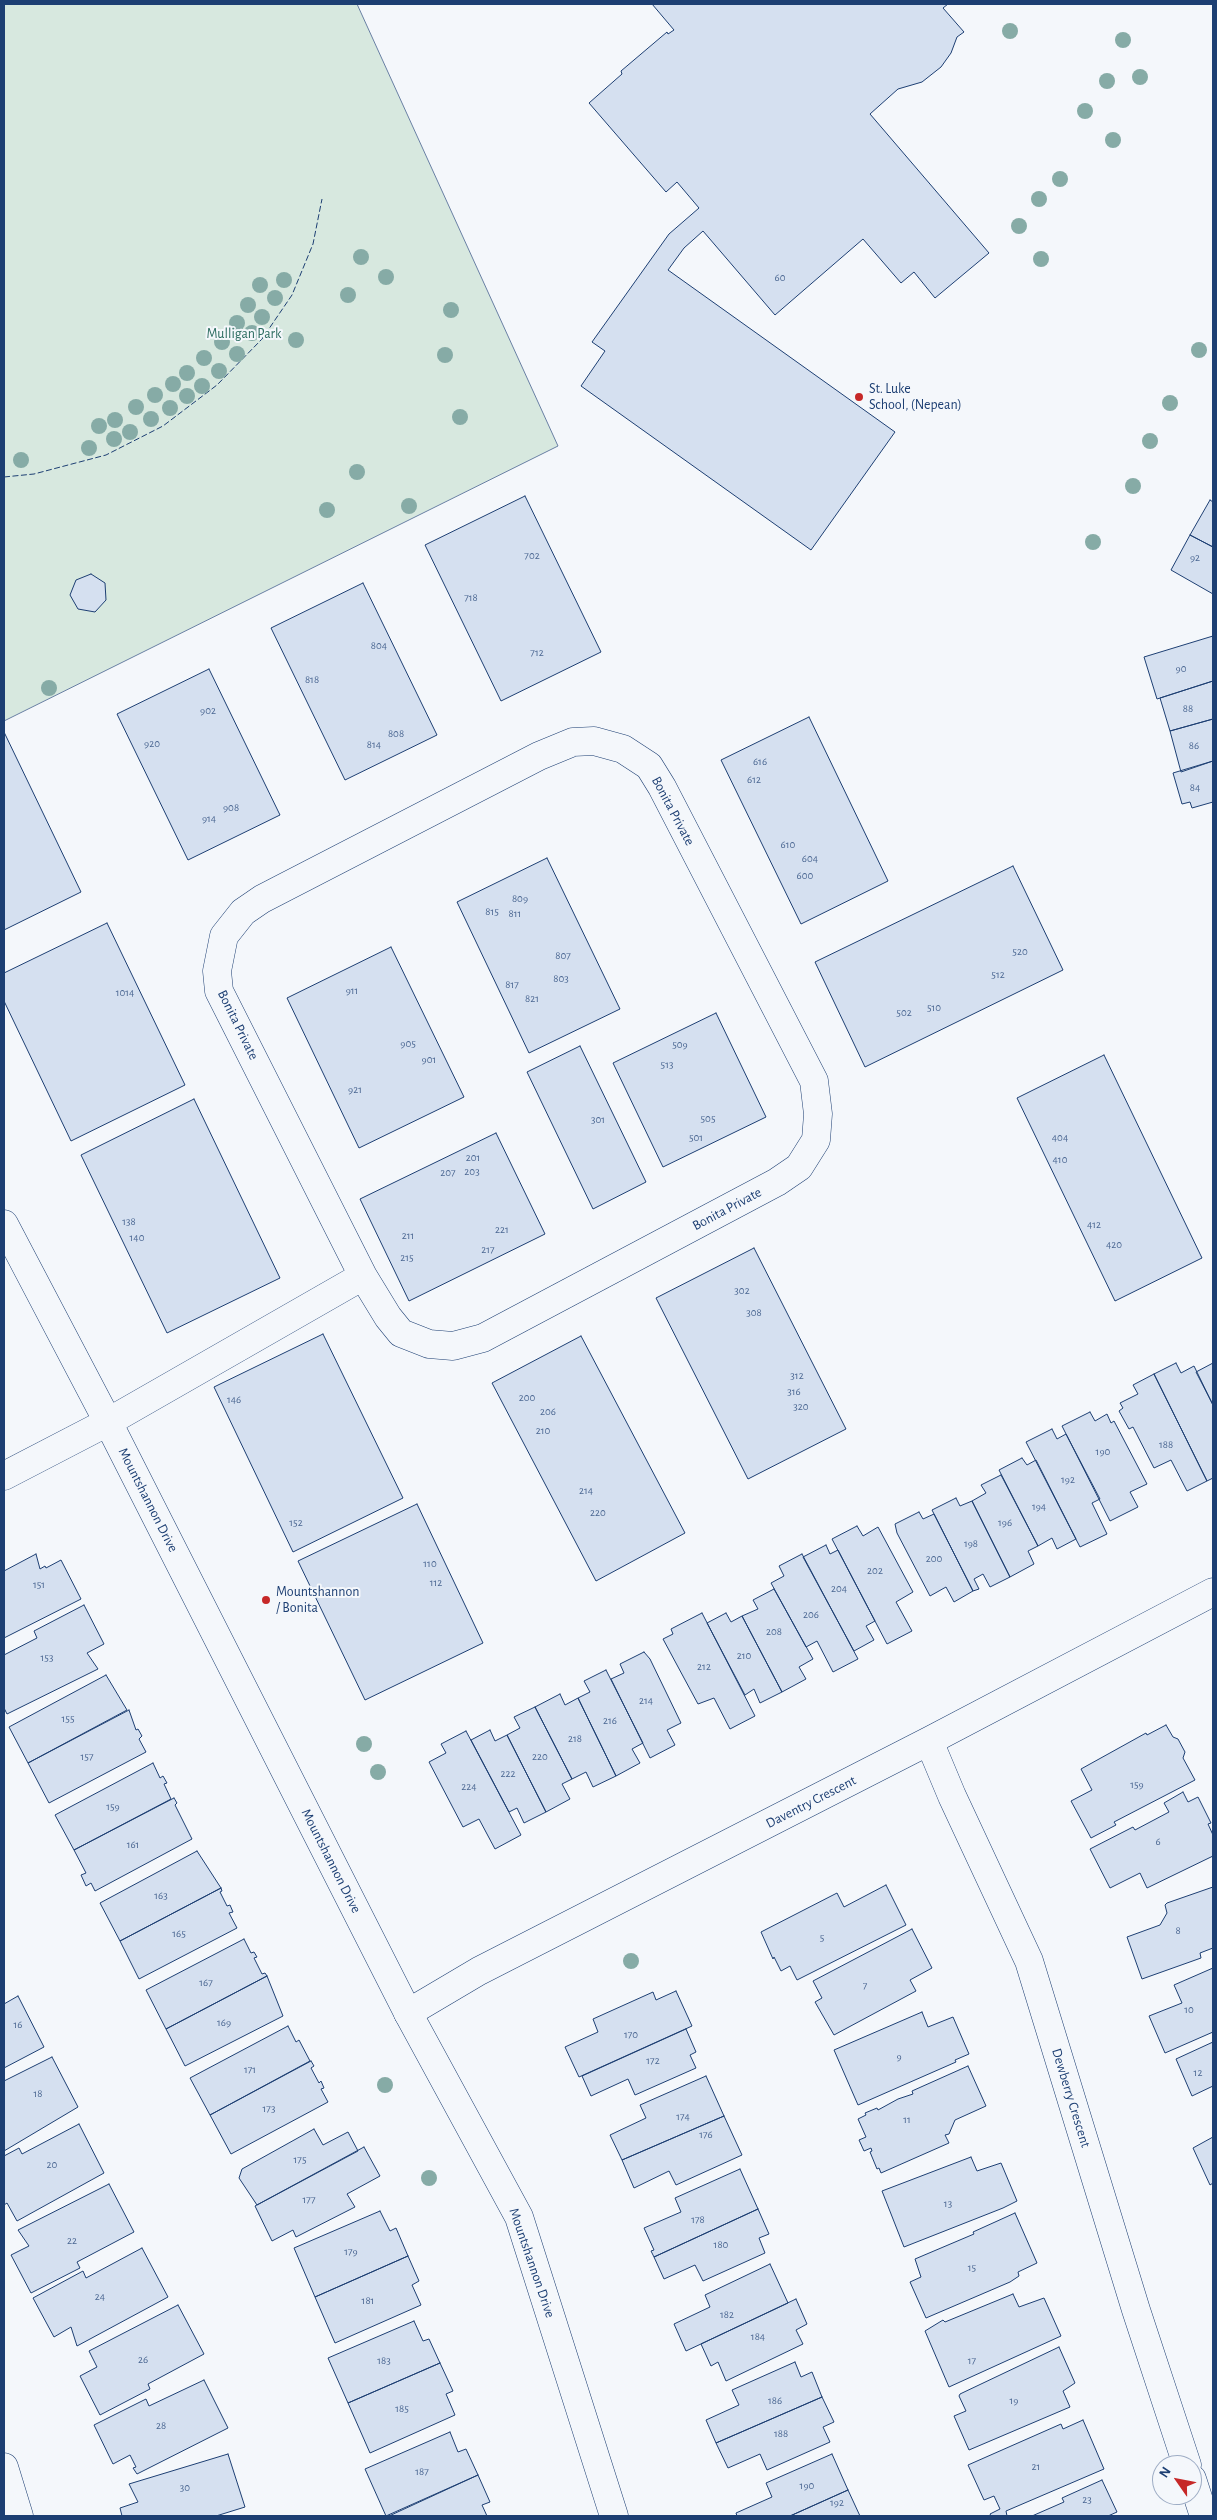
<!DOCTYPE html>
<html>
<head>
<meta charset="utf-8">
<style>
	body { margin:0 }
	#map { position:relative; width:1217px; height:2520px; overflow:hidden; background:#f4f7fb; font-family:"Alegreya Sans",sans-serif }
	canvas { display:block }
	.frame { position:absolute; inset:0; border:5px solid #1d3f73; pointer-events:none }
	.north { position:absolute; left:1152px; top:2455px; width:50px; height:50px; box-sizing:border-box; background:#f4f7fb; border:1px solid #9eadc5; border-radius:50%; rotate:303deg; font-size:14px; font-weight:700; line-height:20px; text-align:center; color:#1d3f73 }
	.north::after { content:''; display:block; margin:auto; width:18px; height:22px; background:#c62828; clip-path:polygon(50% 0,100% 100%,50% 72%,0 100%) }
</style>
</head>
<body>
<div id="map">
<canvas width="1217" height="2520"></canvas>
<div class="frame"></div>
<div class="north">N</div>
</div>
<script>
const c = document.querySelector('canvas').getContext('2d');
c.lineJoin = 'round';
function fillPath(path, color) { c.fillStyle = color; c.fill(path, 'evenodd'); }
const poly = rows => new Path2D(rows.map(r => 'M' + r).join(''));
function stroke(path, color, width, dash) { c.strokeStyle = color; c.lineWidth = width; c.lineCap = dash ? 'butt' : 'round'; c.setLineDash(dash || []); c.stroke(path); }
function label(font, color, halo, rows, align = 'center') {
  c.font = font + ' "Alegreya Sans",sans-serif'; c.lineWidth = 4; c.setLineDash([]); c.textBaseline = 'middle'; c.strokeStyle = halo; c.fillStyle = color; for (const [text, x, y, turn = 0] of rows) {
    c.save(); c.translate(x, y); c.rotate((+turn || 0) * Math.PI / 180); c.textAlign = isNaN(turn) ? turn : align; if (halo) c.strokeText(text, 0, 0); c.fillText(text, 0, 0); c.restore();
  }
}
const green = poly([
	[4,4,357,4,558,446,4,721,4,4]
]);
const building = poly([
	[652,4,948,4,943,8,964,32,957,37,951,53,941,67,922,82,898,89,870,114,989,253,935,298,914,272,901,283,863,239,775,315,703,231,684,248,668,270,895,432,811,550,581,386,605,351,592,342,669,234,699,208,677,182,666,192,589,103,622,74,621,71,667,32,668,34,674,30,652,4],
	[525,496,601,652,501,701,425,545,525,496],
	[1210,500,1213,502,1213,547,1190,535,1210,500],
	[1190,535,1213,547,1213,594,1171,570,1190,535],
	[91,574,105,583,106,600,95,612,78,609,70,595,76,580,91,574],
	[363,583,437,735,345,780,271,628,363,583],
	[1213,636,1213,681,1157,699,1144,657,1213,636],
	[209,669,280,815,188,860,117,714,209,669],
	[1213,681,1213,719,1170,731,1160,698,1213,681],
	[809,717,888,881,801,924,721,760,809,717],
	[1213,719,1213,761,1181,772,1170,731,1213,719],
	[4,732,81,892,4,930,4,732],
	[1213,761,1213,802,1192,808,1190,802,1182,804,1173,773,1213,761],
	[547,858,620,1009,529,1053,457,902,547,858],
	[1013,866,1063,970,865,1067,815,962,1013,866],
	[107,923,185,1085,71,1141,4,1001,4,973,107,923],
	[391,947,464,1097,359,1148,287,998,391,947],
	[716,1013,766,1117,663,1167,613,1063,716,1013],
	[580,1046,646,1182,593,1209,527,1072,580,1046],
	[1104,1055,1202,1258,1115,1301,1017,1098,1104,1055],
	[194,1099,280,1278,167,1333,81,1155,194,1099],
	[496,1133,545,1234,409,1301,360,1199,496,1133],
	[754,1248,846,1429,748,1479,656,1298,754,1248],
	[323,1334,403,1498,293,1552,214,1387,323,1334],
	[581,1336,685,1533,596,1581,492,1383,581,1336],
	[1176,1363,1181,1373,1194,1366,1213,1405,1213,1478,1207,1481,1154,1374,1176,1363],
	[1213,1363,1213,1405,1196,1372,1213,1363],
	[1154,1374,1207,1481,1187,1491,1171,1460,1154,1468,1133,1427,1129,1429,1119,1411,1123,1408,1120,1403,1138,1394,1133,1385,1154,1374],
	[1090,1412,1095,1421,1107,1414,1111,1423,1114,1421,1147,1484,1130,1492,1138,1507,1110,1521,1062,1426,1090,1412],
	[1052,1429,1057,1439,1066,1434,1100,1499,1092,1503,1107,1534,1080,1547,1026,1442,1052,1429],
	[1022,1458,1027,1465,1036,1460,1076,1539,1057,1549,1052,1538,1038,1546,999,1470,1022,1458],
	[1001,1475,1038,1546,1028,1551,1034,1564,1010,1577,972,1501,986,1493,981,1485,1001,1475],
	[956,1498,960,1506,972,1501,1010,1577,990,1587,983,1574,974,1579,979,1589,973,1591,932,1510,956,1498],
	[417,1504,483,1643,365,1700,298,1561,417,1504],
	[919,1512,923,1519,934,1514,973,1591,954,1602,946,1587,930,1596,897,1533,895,1524,919,1512],
	[857,1526,863,1536,878,1527,913,1592,896,1602,912,1631,887,1644,832,1539,857,1526],
	[826,1545,830,1554,838,1550,875,1621,866,1626,874,1640,854,1651,803,1557,826,1545],
	[36,1554,40,1569,45,1566,46,1568,61,1560,81,1599,4,1638,4,1571,36,1554],
	[802,1554,858,1659,833,1672,817,1641,806,1647,771,1583,784,1576,779,1566,802,1554],
	[774,1589,813,1659,799,1667,806,1679,782,1692,742,1616,758,1609,753,1600,774,1589],
	[84,1605,104,1644,87,1653,98,1669,7,1714,4,1708,4,1655,37,1638,34,1631,84,1605],
	[702,1613,755,1716,730,1729,714,1698,698,1704,663,1639,673,1634,671,1629,702,1613],
	[726,1613,731,1622,742,1616,782,1692,760,1703,754,1689,745,1695,707,1623,726,1613],
	[644,1652,650,1659,681,1723,667,1730,675,1745,650,1758,611,1679,624,1673,620,1664,644,1652],
	[606,1670,643,1743,632,1749,640,1763,616,1776,578,1698,590,1692,584,1681,606,1670],
	[106,1675,127,1710,28,1763,9,1727,106,1675],
	[560,1694,565,1705,578,1698,616,1776,593,1787,586,1772,572,1779,535,1707,560,1694],
	[535,1707,572,1779,562,1784,570,1799,546,1812,507,1735,520,1728,514,1717,535,1707],
	[129,1710,136,1730,138,1729,142,1736,139,1739,146,1752,49,1803,28,1763,129,1710],
	[1166,1725,1173,1737,1178,1739,1185,1752,1183,1758,1195,1780,1114,1822,1116,1825,1091,1838,1071,1801,1092,1790,1081,1769,1146,1733,1147,1735,1166,1725],
	[490,1730,495,1741,507,1735,546,1812,524,1823,517,1808,509,1812,471,1740,490,1730],
	[466,1731,521,1835,495,1849,479,1819,463,1827,429,1762,446,1753,441,1744,466,1731],
	[153,1763,160,1778,163,1776,167,1783,164,1784,171,1799,74,1850,55,1815,153,1763],
	[1183,1792,1188,1802,1198,1797,1211,1823,1208,1824,1213,1835,1213,1856,1147,1888,1140,1873,1110,1888,1090,1849,1133,1827,1135,1830,1169,1812,1164,1803,1183,1792],
	[174,1798,177,1803,175,1805,192,1839,95,1891,91,1883,86,1886,81,1875,86,1873,74,1850,174,1798],
	[197,1851,221,1888,120,1941,100,1903,197,1851],
	[886,1885,906,1925,797,1980,790,1966,781,1971,774,1957,773,1959,761,1932,837,1893,844,1907,886,1885],
	[1213,1887,1213,1948,1200,1953,1201,1958,1142,1979,1127,1937,1160,1925,1167,1913,1165,1905,1167,1903,1213,1887],
	[221,1888,222,1891,220,1892,227,1906,230,1905,233,1912,229,1913,237,1928,139,1979,120,1941,221,1888],
	[912,1929,932,1968,910,1980,916,1991,834,2035,815,2002,822,1998,813,1981,912,1929],
	[244,1939,251,1953,254,1952,257,1957,254,1958,262,1974,265,1973,267,1976,166,2029,146,1990,244,1939],
	[1213,1968,1213,2032,1165,2053,1149,2016,1182,2003,1174,1985,1213,1968],
	[267,1976,283,2016,185,2066,166,2029,267,1976],
	[676,1991,692,2026,579,2077,565,2047,598,2032,593,2019,653,1992,656,2000,676,1991],
	[18,1996,44,2047,4,2068,4,2004,18,1996],
	[922,2012,928,2027,953,2017,969,2054,955,2060,956,2062,858,2105,834,2050,922,2012],
	[288,2026,296,2042,299,2040,310,2061,210,2115,190,2078,288,2026],
	[686,2029,696,2052,690,2055,696,2068,635,2095,628,2079,591,2096,582,2076,686,2029],
	[1213,2042,1213,2086,1192,2096,1176,2059,1213,2042],
	[52,2057,78,2107,4,2151,4,2081,52,2057],
	[311,2061,314,2066,311,2068,319,2083,321,2081,324,2088,321,2089,328,2102,231,2154,210,2115,311,2061],
	[968,2066,986,2106,955,2120,949,2134,945,2135,949,2143,881,2173,879,2168,877,2169,870,2152,872,2151,871,2148,864,2151,859,2140,866,2137,858,2119,866,2115,865,2113,877,2108,878,2110,898,2099,913,2094,912,2091,968,2066],
	[706,2076,724,2116,622,2160,610,2135,646,2118,640,2105,706,2076],
	[724,2116,742,2155,676,2185,669,2171,634,2188,622,2160,724,2116],
	[79,2124,104,2173,17,2221,7,2203,4,2205,4,2156,19,2148,22,2154,79,2124],
	[314,2129,323,2145,348,2132,358,2151,257,2205,239,2178,242,2169,314,2129],
	[1213,2137,1213,2183,1210,2185,1193,2148,1213,2137],
	[364,2147,380,2176,347,2194,355,2207,296,2237,293,2230,272,2241,255,2206,364,2147],
	[971,2157,977,2171,1001,2163,1017,2201,1003,2208,904,2247,882,2191,971,2157],
	[740,2169,758,2209,654,2257,651,2251,654,2250,644,2228,681,2212,675,2198,740,2169],
	[109,2184,134,2232,77,2262,80,2268,31,2293,11,2255,29,2246,18,2230,109,2184],
	[758,2209,769,2234,759,2238,765,2253,703,2281,695,2265,664,2279,654,2257,758,2209],
	[380,2211,390,2231,396,2228,408,2256,315,2297,294,2248,380,2211],
	[1015,2213,1037,2263,1018,2272,1019,2276,1010,2282,926,2318,910,2282,921,2277,915,2259,974,2234,973,2232,1015,2213],
	[142,2248,168,2297,77,2346,71,2327,54,2337,33,2298,83,2271,86,2278,142,2248],
	[408,2256,419,2281,412,2285,421,2305,335,2343,315,2297,408,2256],
	[770,2264,788,2303,686,2351,674,2324,710,2307,705,2295,770,2264],
	[1013,2294,1019,2307,1044,2298,1061,2336,949,2387,925,2331,943,2320,945,2322,1013,2294],
	[796,2299,807,2324,796,2330,803,2344,726,2381,718,2362,711,2366,701,2344,796,2299],
	[178,2305,204,2354,148,2384,150,2389,100,2415,80,2376,97,2367,89,2351,178,2305],
	[414,2321,423,2341,429,2339,440,2363,348,2403,328,2358,414,2321],
	[1059,2347,1075,2383,1063,2391,1070,2407,969,2450,954,2416,966,2411,959,2396,960,2394,1059,2347],
	[795,2362,801,2377,812,2372,822,2397,716,2443,706,2420,739,2405,732,2390,795,2362],
	[440,2363,453,2391,446,2394,455,2415,370,2453,348,2403,440,2363],
	[204,2380,228,2428,137,2474,133,2468,136,2467,130,2455,113,2464,94,2425,146,2399,149,2406,204,2380],
	[822,2397,834,2422,823,2427,830,2442,767,2470,760,2454,728,2468,716,2443,822,2397],
	[1083,2420,1104,2469,1006,2511,1007,2516,991,2516,990,2514,1000,2509,994,2496,984,2500,968,2465,1061,2424,1063,2429,1083,2420],
	[450,2432,458,2452,466,2449,478,2475,386,2516,365,2469,450,2432],
	[228,2454,245,2507,216,2516,122,2516,120,2508,138,2502,129,2484,228,2454],
	[832,2454,848,2490,790,2516,737,2516,736,2513,772,2497,766,2483,832,2454],
	[478,2475,490,2502,482,2505,487,2516,389,2516,478,2475],
	[1102,2480,1117,2512,1108,2516,1032,2516,1064,2502,1062,2498,1102,2480],
	[848,2490,860,2516,790,2516,848,2490]
]);
const minor = poly([
	[594,741,623,749,649,766,662,787,814,1081,818,1114,816,1140,799,1167,777,1182,483,1338,453,1346,429,1344,401,1333,388,1317,363,1276,219,991,217,971,224,936,243,912,262,899,539,756,573,742,594,741],
	[4,1476,108,1422,363,1276],
	[929,1741,952,1796,1029,1961,1136,2310,1187,2465],
	[408,2013,479,1971,929,1741,1213,1592],
	[4,2467,19,2516],
	[1192,2479,1204,2516]
]);
const tertiary = poly([
	[4,1224,108,1422,408,2013,519,2217,614,2516]
]);
const fence = poly([
	[4,477,34,474,106,455,163,426,217,385,262,339,292,295,313,244,322,199]
]);
const trees = [
	[1010,31],
	[1123,40],
	[1140,77],
	[1107,81],
	[1085,111],
	[1113,140],
	[1060,179],
	[1039,199],
	[1019,226],
	[361,257],
	[1041,259],
	[386,277],
	[284,280],
	[260,285],
	[348,295],
	[275,298],
	[248,305],
	[451,310],
	[262,317],
	[237,323],
	[252,333],
	[296,340],
	[222,342],
	[1199,350],
	[237,354],
	[445,355],
	[204,358],
	[219,371],
	[187,373],
	[173,384],
	[202,386],
	[155,395],
	[187,396],
	[1170,403],
	[136,407],
	[170,408],
	[460,417],
	[151,419],
	[115,420],
	[99,426],
	[130,432],
	[114,439],
	[1150,441],
	[89,448],
	[21,460],
	[357,472],
	[1133,486],
	[409,506],
	[327,510],
	[1093,542],
	[49,688],
	[364,1744],
	[378,1772],
	[631,1961],
	[385,2085],
	[429,2178]
];
const markers = [
	[859,397,5,"#c62828"],
	[266,1600,5,"#c62828"]
];
const numberNames = [
	["60",780,278],
	["702",532,556],
	["92",1195,558],
	["718",471,598],
	["804",379,646],
	["712",537,653],
	["90",1181,669],
	["818",312,680],
	["88",1188,709],
	["902",208,711],
	["808",396,734],
	["920",152,744],
	["814",374,745],
	["86",1194,746],
	["616",760,762],
	["612",754,780],
	["84",1195,788],
	["908",231,808],
	["914",209,819],
	["610",788,845],
	["604",810,859],
	["600",805,876],
	["809",520,899],
	["815",492,912],
	["811",515,914],
	["520",1020,952],
	["807",563,956],
	["512",998,975],
	["803",561,979],
	["817",512,985],
	["911",352,991],
	["1014",125,993],
	["821",532,999],
	["510",934,1008],
	["502",904,1013],
	["905",408,1044],
	["509",680,1045],
	["901",429,1060],
	["513",667,1065],
	["921",355,1090],
	["505",708,1119],
	["301",598,1120],
	["501",696,1138],
	["404",1060,1138],
	["201",473,1158],
	["410",1060,1160],
	["203",472,1172],
	["207",448,1173],
	["138",129,1222],
	["412",1094,1225],
	["221",502,1230],
	["211",408,1236],
	["140",137,1238],
	["420",1114,1245],
	["217",488,1250],
	["215",407,1258],
	["302",742,1291],
	["308",754,1313],
	["312",797,1376],
	["316",794,1392],
	["200",527,1398],
	["146",234,1400],
	["320",801,1407],
	["206",548,1412],
	["210",543,1431],
	["188",1166,1445],
	["190",1103,1452],
	["192",1068,1480],
	["214",586,1491],
	["194",1039,1507],
	["220",598,1513],
	["152",296,1523],
	["196",1005,1523],
	["198",971,1544],
	["200",934,1559],
	["110",430,1564],
	["202",875,1571],
	["112",436,1583],
	["151",39,1585],
	["204",839,1589],
	["206",811,1615],
	["208",774,1632],
	["210",744,1656],
	["153",47,1658],
	["212",704,1667],
	["214",646,1701],
	["155",68,1719],
	["216",610,1721],
	["218",575,1739],
	["157",87,1757],
	["220",540,1757],
	["222",508,1774],
	["159",1137,1785],
	["224",469,1787],
	["159",113,1807],
	["6",1158,1842],
	["161",133,1845],
	["163",161,1896],
	["8",1178,1931],
	["165",179,1934],
	["5",822,1938],
	["167",206,1983],
	["7",865,1986],
	["10",1189,2010],
	["169",224,2023],
	["16",18,2025],
	["170",631,2035],
	["9",899,2057],
	["172",653,2061],
	["171",250,2070],
	["12",1198,2073],
	["18",38,2094],
	["173",269,2109],
	["174",683,2117],
	["11",907,2120],
	["176",706,2135],
	["175",300,2160],
	["20",52,2165],
	["177",309,2200],
	["13",948,2204],
	["178",698,2220],
	["22",72,2241],
	["180",721,2245],
	["179",351,2252],
	["15",972,2268],
	["24",100,2297],
	["181",368,2301],
	["182",727,2315],
	["184",758,2337],
	["26",143,2360],
	["183",384,2361],
	["17",972,2361],
	["186",775,2401],
	["19",1014,2401],
	["185",402,2409],
	["28",161,2426],
	["188",781,2434],
	["21",1036,2467],
	["187",422,2472],
	["190",807,2486],
	["30",185,2488],
	["23",1087,2500],
	["192",837,2503]
];
const parkNames = [
	["Mulligan Park",244,334]
];
const poiNames = [
	["St. Luke",869,389],
	["School, (Nepean)",869,405],
	["Mountshannon",276,1592],
	["/ Bonita",276,1608]
];
const streetNames = [
	["Bonita Private",673,811,62],
	["Bonita Private",238,1025,64],
	["Bonita Private",727,1209,-28],
	["Mountshannon Drive",148,1500,63],
	["Daventry Crescent",811,1802,-27],
	["Mountshannon Drive",331,1861,63],
	["Dewberry Crescent",1071,2098,73],
	["Mountshannon Drive",532,2263,71]
];
fillPath(green, '#d7e8df');
stroke(green, '#687fa3', 1);
fillPath(building, '#d5e0f0');
stroke(building, '#1d3f73', 1);
stroke(minor, '#1d3f73', 29);
stroke(tertiary, '#1d3f73', 29);
stroke(minor, '#f4f7fb', 28);
stroke(tertiary, '#f4f7fb', 28);
stroke(fence, '#1d3f73', 1, [6, 2.5]);
c.fillStyle = '#86aba6';
for (const [x, y] of trees) { c.beginPath(); c.arc(x, y, 8, 0, 2 * Math.PI); c.fill(); }
for (const [x, y, r, color] of markers) { const dot = new Path2D(); dot.arc(x, y, r, 0, 2 * Math.PI); c.fillStyle = color; c.fill(dot); stroke(dot, '#f4f7fb', 2); }
label('11px', '#4b6792', null, numberNames);
label('14px', '#2c6c60', '#f4f7fb', parkNames);
label('14px', '#1d3f73', '#f4f7fb', poiNames, 'left');
label('14px', '#1d3f73', '#f4f7fb', streetNames);
</script>
</body>
</html>
